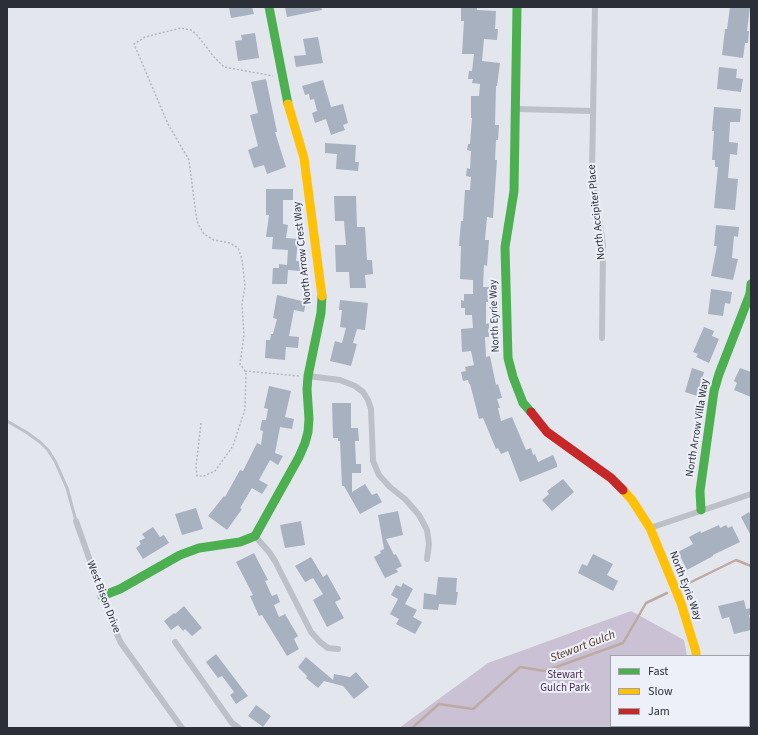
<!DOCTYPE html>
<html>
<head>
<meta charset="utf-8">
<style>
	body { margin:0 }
	#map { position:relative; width:758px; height:735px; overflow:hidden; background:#e4e6ee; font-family:"Source Sans 3",sans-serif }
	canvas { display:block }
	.frame { position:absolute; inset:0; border:8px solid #2b3038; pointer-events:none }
	.legend { position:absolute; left:610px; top:655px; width:140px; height:72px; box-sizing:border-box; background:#edeff9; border:1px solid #9fa3ac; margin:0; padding:5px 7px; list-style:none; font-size:12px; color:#2b3038 }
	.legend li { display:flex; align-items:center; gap:8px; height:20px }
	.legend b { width:20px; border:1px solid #9fa3ac }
</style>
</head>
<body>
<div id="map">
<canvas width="758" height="735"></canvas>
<div class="frame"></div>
<ul class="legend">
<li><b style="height:5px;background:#4caf50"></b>Fast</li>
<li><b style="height:5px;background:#ffc107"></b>Slow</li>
<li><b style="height:5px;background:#c62828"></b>Jam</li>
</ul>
</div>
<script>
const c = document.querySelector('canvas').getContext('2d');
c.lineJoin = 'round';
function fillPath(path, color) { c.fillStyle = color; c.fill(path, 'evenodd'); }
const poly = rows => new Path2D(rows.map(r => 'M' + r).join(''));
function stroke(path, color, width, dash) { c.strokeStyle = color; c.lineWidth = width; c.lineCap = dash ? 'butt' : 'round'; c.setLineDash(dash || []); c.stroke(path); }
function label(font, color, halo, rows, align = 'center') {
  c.font = font + ' "Source Sans 3",sans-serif'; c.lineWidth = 4; c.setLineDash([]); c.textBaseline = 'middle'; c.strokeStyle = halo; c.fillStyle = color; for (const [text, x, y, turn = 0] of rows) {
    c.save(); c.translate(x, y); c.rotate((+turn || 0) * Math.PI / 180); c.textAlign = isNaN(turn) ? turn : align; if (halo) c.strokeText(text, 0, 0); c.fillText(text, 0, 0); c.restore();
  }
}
const green = poly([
	[631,611,684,640,687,656,611,656,611,726,677,726,676,728,399,728,488,663],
	[751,650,751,728,709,728,710,726,749,726,749,656,747,656]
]);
const stream = poly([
	[685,585,736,560,751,566],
	[412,728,439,704,473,709,520,667,545,671,623,643,646,603,667,593]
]);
const building = poly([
	[229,7,252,7,254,14,231,18],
	[285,7,321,7,322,10,287,17],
	[461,7,477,7,477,10,496,11,495,29,498,29,497,40,484,39,482,61,500,63,497,86,496,86,495,125,499,125,498,140,496,140,495,160,497,160,493,218,487,217,485,240,489,240,487,266,484,265,483,287,489,287,488,302,486,302,486,324,489,323,489,337,485,337,486,357,490,356,496,385,498,384,502,398,497,399,500,408,498,408,501,421,512,417,526,450,531,448,533,455,535,454,538,462,553,455,557,464,557,467,520,482,508,451,501,454,498,448,496,449,483,418,479,419,470,384,469,384,468,380,463,381,461,372,466,371,465,367,474,365,471,351,462,352,461,329,473,328,472,315,465,315,465,308,461,308,461,300,464,301,464,294,473,294,473,280,460,279,461,246,459,246,461,221,463,221,465,190,470,190,471,177,466,176,467,168,470,169,471,151,467,150,468,144,470,144,472,118,471,118,471,96,479,96,480,84,472,83,473,79,468,79,469,71,472,71,474,54,462,54,464,21,461,21],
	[730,7,750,7,747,31,749,31,748,43,745,43,743,58,722,55,725,29,727,29],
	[255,33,259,58,238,61,235,41,242,40,241,35],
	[318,37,323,63,296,67,294,56,306,55,303,39],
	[719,67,737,69,736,78,743,79,741,92,717,89],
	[266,79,277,132,275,132,286,167,267,174,264,165,254,168,248,150,258,146,250,115,258,113,251,82],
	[323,80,331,107,343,104,348,123,343,125,345,130,331,135,326,119,315,123,312,113,317,111,314,99,310,100,309,94,305,95,302,86],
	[714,107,741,109,740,122,730,122,729,142,738,143,737,155,730,154,728,178,738,179,735,210,714,208,718,167,715,167,715,160,712,160,714,131,712,131],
	[325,143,356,145,355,162,359,162,358,171,336,169,337,154,325,153],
	[266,189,293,189,293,200,283,200,283,224,288,225,286,238,298,239,296,261,300,261,300,271,288,270,287,284,272,284,273,268,279,268,279,264,287,265,288,250,272,249,273,237,266,237,269,215,266,215],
	[334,196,356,196,357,227,365,227,367,260,372,260,373,274,365,275,366,288,350,288,349,272,336,272,335,245,346,245,344,221,335,221],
	[716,225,739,227,738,237,734,236,732,258,738,259,733,280,711,276,717,246,714,246],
	[711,289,732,292,730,304,725,303,723,316,708,314],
	[277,295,306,302,304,312,294,310,289,336,299,337,298,348,286,347,285,360,265,358,266,340,270,340,271,334,273,334,277,319,273,318],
	[340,300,368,303,365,330,357,329,353,343,357,344,351,366,330,361,335,341,342,343,346,328,340,327,342,310,339,310],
	[704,327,714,331,712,336,719,339,709,363,696,357,698,354,693,352],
	[692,368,704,372,697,396,685,392],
	[740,368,751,372,751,397,734,390,737,383,734,381],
	[269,386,291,391,285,417,294,419,292,429,280,427,275,453,283,456,278,465,270,460,259,480,268,485,262,494,252,488,240,508,242,509,227,530,208,516,224,496,225,497,240,470,243,471,257,443,261,445,263,431,260,430,262,420,266,420,268,409,264,408],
	[332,403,351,403,351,428,358,428,359,441,355,441,356,464,361,464,361,473,352,473,352,492,365,484,372,495,377,493,382,502,360,514,344,486,342,486,340,441,338,441,338,438,333,438],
	[563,479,574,492,552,511,542,500,549,494,547,491],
	[196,508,203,529,182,535,175,514],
	[398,511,403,535,386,539,394,555,396,554,402,566,396,569,398,572,385,578,374,557,381,553,380,551,384,549,378,515],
	[749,512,751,515,751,536,741,517],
	[301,521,305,545,285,548,280,525],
	[719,525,720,528,726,525,728,528,732,526,740,542,713,555,713,556,687,570,678,552,693,544,689,537,700,531,701,533],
	[153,527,160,537,164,535,169,543,143,559,136,548,141,544,139,541,145,538,142,534],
	[254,553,268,580,265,581,272,596,277,594,280,602,274,605,279,617,285,614,298,636,294,639,299,649,287,656,262,615,259,616,250,596,253,595,236,562],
	[593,554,613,564,607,575,618,581,613,591,578,573,582,564,587,566],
	[311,557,323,577,327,574,341,599,335,602,344,618,327,627,313,600,323,594,313,578,305,582,295,566],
	[438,577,457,578,456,592,458,592,456,605,439,604,438,610,423,609,424,593,436,595],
	[403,583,413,589,405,604,417,610,413,617,422,622,415,634,396,624,399,619,390,614,398,599,391,595,396,585,401,587],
	[744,600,746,609,751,608,751,615,749,615,751,623,751,630,734,634,729,617,722,619,718,606],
	[184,606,202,628,192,636,185,629,183,631,178,625,171,630,164,621,174,613,175,614],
	[216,654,248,696,236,704,230,695,234,692,222,676,218,678,206,662],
	[306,657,333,680,334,674,350,677,356,672,369,687,354,699,343,686,324,681,318,688,306,678,307,676,298,667],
	[256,705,271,716,263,727,248,716]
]);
const path = poly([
	[245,371,299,376],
	[201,423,196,467,197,476,204,476,215,471,233,446,245,409,246,373,245,371,240,364,244,335,242,304,245,286,242,259,238,248,230,243,214,240,204,234,198,224,196,215,189,160,168,124,134,44,145,37,181,28,191,30,197,35,214,57,224,67,273,76]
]);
const lane = poly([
	[7,421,26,432,40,442,48,450,55,461,67,488,76,521],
	[749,690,751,687],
	[724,728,726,726]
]);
const street = poly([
	[595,7,592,172,603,245,602,338],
	[516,109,593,111],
	[308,376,340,380,355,386,363,392,368,400,371,409,373,461,379,475,390,487,405,499,419,515,427,530,429,544,427,559],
	[76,521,113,626,121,643,182,728],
	[650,528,751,494],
	[255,536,269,552,275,561,311,632,320,642,328,648,338,649],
	[175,642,232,723,239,728],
	[687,728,688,726]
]);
const fast = poly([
	[269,7,288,104],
	[517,7,514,191,505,247,508,358,513,377,523,403,531,412],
	[701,510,700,491,714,391,719,374,750,294,751,284],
	[102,596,120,589,180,555,199,548,240,542,255,536,299,457,305,443,308,432,309,419,307,389,308,376,321,313,322,296]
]);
const slow = poly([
	[288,104,304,158,322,296],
	[623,490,632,500,650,528,681,603,696,652,696,656]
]);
const jam = poly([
	[531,412,547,432,611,478,623,490]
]);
const streetNames = [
	["North Accipiter Place",597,212,-96],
	["North Arrow Crest Way",303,253,-96],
	["North Eyrie Way",495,316,-92],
	["North Arrow Villa Way",698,428,-81],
	["North Eyrie Way",685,586,69],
	["West Bison Drive",103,597,69]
];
const parkNames = [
	["Stewart",565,676],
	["Gulch Park",565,689]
];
const waterNames = [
	["Stewart Gulch",583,647,-21]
];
fillPath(green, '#cac1d4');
stroke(stream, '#bdaaa2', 2.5);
fillPath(building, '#a8b1c0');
stroke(path, '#b4b6be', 1.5, [2, 2]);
stroke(lane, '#bdc0c7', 3);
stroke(street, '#bdc0c7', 6);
stroke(fast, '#4caf50', 9);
stroke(slow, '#ffc107', 9);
stroke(jam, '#c62828', 9);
label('11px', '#2b3038', '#edeff9', streetNames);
label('11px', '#493154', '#edeff9', parkNames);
label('italic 12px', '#563724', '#edeff9', waterNames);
</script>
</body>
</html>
